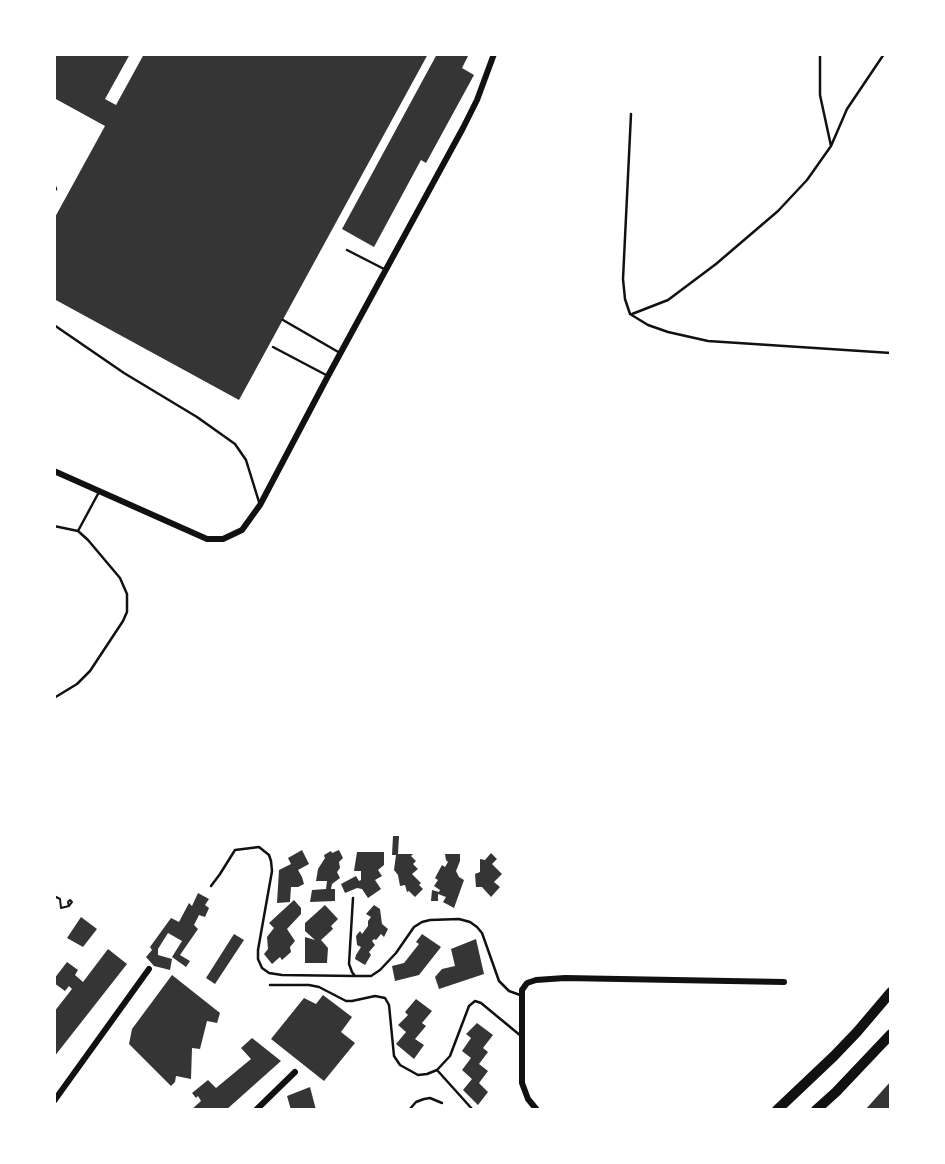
<!DOCTYPE html>
<html>
<head>
<meta charset="utf-8">
<style>
	body { margin:0 }
	#map { position:relative; width:945px; height:1164px; overflow:hidden; background:#fff; font-family:Rubik,sans-serif }
	canvas { display:block }
	.frame { position:absolute; inset:0; border:56px solid #fff; pointer-events:none }
</style>
</head>
<body>
<div id="map">
<canvas width="945" height="1164"></canvas>
<div class="frame"></div>
</div>
<script>
const c = document.querySelector('canvas').getContext('2d');
c.lineJoin = 'round';
function fillPath(path, color) { c.fillStyle = color; c.fill(path, 'evenodd'); }
const poly = rows => new Path2D(rows.map(r => 'M' + r).join(''));
function stroke(path, color, width, dash) { c.strokeStyle = color; c.lineWidth = width; c.lineCap = dash ? 'butt' : 'round'; c.setLineDash(dash || []); c.stroke(path); }
const building = poly([
	[54,54,130,54,105,99,116,105,144,54,428,54,239,400,54,299,54,219,105,126,54,98],
	[437,54,469,54,462,68,474,75,426,163,421,160,374,247,342,229],
	[393,836,399,836,398,854,413,854,411,856,416,861,413,864,418,869,412,874,421,883,419,885,423,889,415,897,409,891,407,892,405,885,400,886,398,875,394,870,396,855,392,855],
	[302,850,309,864,298,870,302,877,304,884,298,887,291,887,290,902,277,903,279,870,291,864,288,858],
	[339,850,343,858,339,862,340,868,337,872,340,878,332,884,331,889,335,889,335,901,310,902,312,890,326,889,327,881,316,881,318,869,325,858,324,855,331,851,332,853],
	[357,852,384,852,384,865,378,870,382,876,375,880,381,889,368,898,362,889,357,888,345,893,341,884,356,876,359,881,361,880,361,871,354,871],
	[491,853,497,859,492,864,502,874,494,882,500,887,491,897,482,887,476,887,475,874,480,872,480,859,485,860],
	[445,854,460,854,460,861,456,871,459,877,464,880,454,908,443,902,446,897,438,894,438,901,431,901,432,890,439,892,440,890,434,886,438,880,435,878,442,865,445,867,448,862,446,860],
	[198,893,209,899,205,905,209,908,205,917,199,915,194,925,198,929,180,955,190,961,186,967,172,957,182,941,168,933,158,949,158,955,172,959,170,970,154,966,146,957,152,950,150,947,171,918,179,922,189,903,192,906],
	[294,900,301,908,301,914,287,929,295,941,290,947,291,952,282,960,280,957,272,964,264,954,268,949,267,937,274,928,269,923],
	[325,905,338,919,331,926,333,929,321,940,328,948,327,963,305,963,305,937,315,940,305,931,305,923],
	[374,905,380,909,382,924,388,929,384,937,381,934,376,940,374,939,372,941,375,945,369,952,371,955,365,965,355,959,356,955,361,947,357,945,356,936,360,931,362,934,368,926,368,921,371,917,366,914],
	[81,917,97,929,83,947,67,938],
	[234,934,244,940,215,984,206,978],
	[422,934,441,947,419,975,395,981,392,966,404,963,419,944,416,942],
	[476,939,484,974,439,989,435,977,442,969,455,966,451,949],
	[108,949,127,964,54,1057,54,1012,72,989,69,986,65,991,54,983,54,979,67,962,78,970,75,975,83,982],
	[172,975,220,1013,217,1023,207,1021,200,1049,192,1048,191,1079,176,1076,175,1082,171,1086,129,1044,132,1029],
	[323,995,352,1017,341,1032,355,1043,324,1081,271,1039,304,998,316,1004],
	[416,999,432,1011,422,1023,426,1026,415,1039,424,1045,414,1059,396,1044,406,1032,398,1025,408,1015,405,1012],
	[477,1023,493,1035,483,1048,488,1052,479,1064,488,1071,479,1083,488,1092,478,1105,463,1090,472,1079,462,1070,471,1058,462,1051,471,1038,466,1034],
	[252,1038,281,1061,226,1110,191,1110,201,1101,198,1096,196,1098,192,1093,208,1080,216,1088,251,1059,241,1048],
	[891,1081,891,1110,865,1110],
	[310,1087,316,1110,291,1110,287,1096]
]);
const path = poly([
	[54,896,60,899,61,908,69,906,68,902,70,900,72,902,69,906]
]);
const service = poly([
	[820,54,820,95,831,146],
	[631,114,623,279,625,299,630,314,648,325,668,332,708,341,891,353],
	[54,184,56,189,54,191],
	[347,250,386,270],
	[632,314,668,300,716,264,778,211,807,180,831,146,847,109,884,54],
	[283,320,340,353],
	[54,325,124,373,197,417,235,444,246,460,259,502],
	[273,347,328,376],
	[54,526,78,531,99,492],
	[54,698,77,684,90,671,123,621,127,612,127,594,120,578,88,540,78,531],
	[211,886,220,874,235,850,259,847,269,855,271,861,272,871,258,950,258,959,262,968,269,973,282,975,354,976],
	[353,898,349,964,352,972,355,976,371,976,380,970,396,953,414,927,422,922,430,920,459,919,470,922,477,927,482,933,499,981,509,991,520,995],
	[270,985,309,985,319,987,346,1001,352,1001,375,996,385,998,389,1005,394,1056,400,1065,418,1075,427,1074,437,1070,450,1056,469,1006,475,1001,481,1003,521,1036],
	[437,1070,473,1110],
	[409,1110,416,1102,424,1099,430,1098,442,1103]
]);
const minor = poly([
	[54,471,207,539,223,539,242,530,260,505,328,376,463,128,477,100,494,54],
	[54,1101,149,969],
	[256,1110,295,1072],
	[537,1110,528,1099,522,1083,522,990,527,983,536,980,565,978,784,982]
]);
const motorway = poly([
	[777,1110,834,1056,857,1032,891,992],
	[816,1110,836,1092,891,1034]
]);
fillPath(building, '#353535');
stroke(path, '#111', 2);
stroke(service, '#111', 2.5);
stroke(minor, '#111', 6);
stroke(motorway, '#111', 10);
</script>
</body>
</html>
